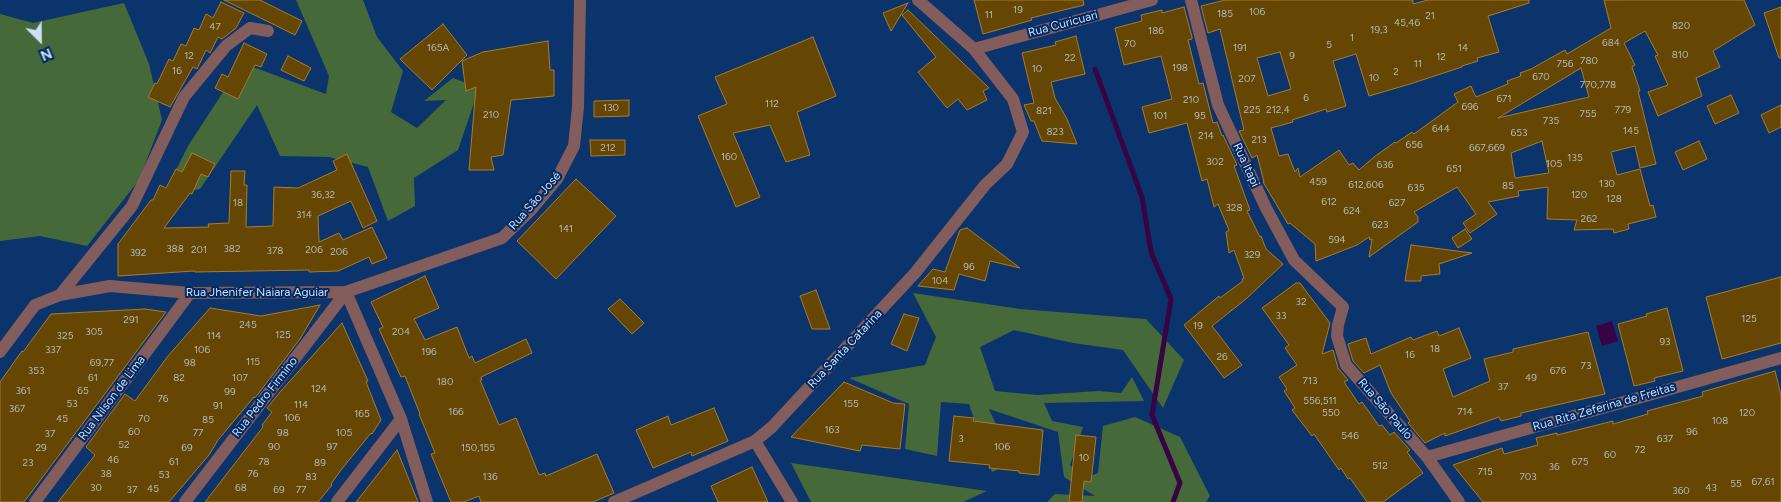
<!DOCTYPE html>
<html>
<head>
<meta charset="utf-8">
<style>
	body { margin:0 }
	#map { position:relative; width:1781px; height:502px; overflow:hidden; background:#0c346c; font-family:Figtree,sans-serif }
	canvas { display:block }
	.north { position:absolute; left:15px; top:15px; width:50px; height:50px; -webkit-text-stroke:4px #012960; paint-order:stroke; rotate:157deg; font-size:14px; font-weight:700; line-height:20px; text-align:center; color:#ccdffa }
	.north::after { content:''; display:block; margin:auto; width:18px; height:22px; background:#ccdffa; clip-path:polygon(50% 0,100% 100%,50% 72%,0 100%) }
</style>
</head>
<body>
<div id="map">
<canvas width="1781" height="502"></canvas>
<div class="north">N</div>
</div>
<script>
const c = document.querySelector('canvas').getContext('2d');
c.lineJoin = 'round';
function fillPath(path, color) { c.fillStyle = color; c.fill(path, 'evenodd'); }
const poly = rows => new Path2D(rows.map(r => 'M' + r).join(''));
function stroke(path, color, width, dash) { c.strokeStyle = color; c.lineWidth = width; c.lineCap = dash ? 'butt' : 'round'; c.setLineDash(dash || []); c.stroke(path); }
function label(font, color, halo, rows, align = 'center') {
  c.font = font + ' Figtree,sans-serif'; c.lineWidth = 4; c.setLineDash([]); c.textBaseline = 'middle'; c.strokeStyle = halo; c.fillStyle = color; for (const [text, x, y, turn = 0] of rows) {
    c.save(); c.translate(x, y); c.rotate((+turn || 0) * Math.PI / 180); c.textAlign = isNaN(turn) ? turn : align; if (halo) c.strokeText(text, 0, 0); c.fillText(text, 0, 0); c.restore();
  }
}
const green = poly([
	[296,0,363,0,377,37,403,71,391,112,417,128,446,100,424,101,453,78,479,88,458,150,414,178,415,206,388,221,368,167,329,157,280,156,257,105,200,189,163,196,188,146,242,63,326,94,329,76],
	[124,3,149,64,162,120,139,180,87,246,40,236,0,241,0,14,33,23],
	[913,293,1020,309,1146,319,1184,360,1163,408,1123,350,1073,343,1014,330,980,347,995,391,1037,395,1099,391,1121,393,1132,377,1144,401,1044,403,1052,421,1083,427,1070,465,1083,479,1098,473,1103,426,1135,417,1180,437,1210,496,1206,502,1047,502,1055,494,1095,496,1064,477,1058,432,989,409,1013,462,992,472,969,404,941,402,937,456,905,449,909,404,849,378,925,365,936,337],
	[791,463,987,491,963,502,811,502]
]);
const water = poly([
	[1612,321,1618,341,1602,346,1596,326]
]);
const stream = poly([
	[1095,69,1142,197,1151,252,1171,299,1152,415,1180,483,1173,502]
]);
const building = poly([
	[224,0,260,0,302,21,295,35,224,0],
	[974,0,1083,0,1084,5,1031,18,1032,20,983,34,974,0],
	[1225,0,1413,0,1413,4,1428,0,1529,0,1529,3,1488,16,1499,52,1477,58,1478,61,1462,66,1462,67,1410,84,1369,96,1356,54,1333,61,1346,106,1327,112,1326,109,1292,120,1293,122,1271,128,1279,156,1288,154,1295,172,1298,168,1300,177,1339,150,1349,165,1353,163,1359,170,1374,157,1395,142,1396,143,1412,132,1414,134,1458,102,1454,94,1471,86,1476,97,1508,84,1507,81,1521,76,1520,73,1531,69,1565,50,1567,54,1611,28,1604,0,1744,0,1755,25,1713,51,1720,67,1696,78,1702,96,1658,116,1648,92,1668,85,1655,56,1658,55,1645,31,1624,43,1635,65,1632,67,1640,91,1638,91,1656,164,1640,168,1635,146,1611,152,1617,175,1640,169,1650,206,1653,205,1656,217,1628,224,1629,229,1614,233,1613,229,1574,230,1577,220,1547,219,1548,187,1518,191,1519,196,1488,202,1497,214,1470,233,1463,223,1476,214,1457,187,1414,212,1418,217,1418,222,1369,257,1372,239,1370,240,1369,237,1357,245,1316,261,1315,244,1290,223,1288,224,1263,182,1264,182,1257,155,1252,158,1239,131,1244,130,1220,29,1208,33,1201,6,1225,0],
	[1280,52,1291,89,1268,96,1257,58,1280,52],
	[1581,68,1589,97,1498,118,1581,68],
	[1542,141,1549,173,1515,178,1511,153,1542,141],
	[221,2,244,13,236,28,222,39,218,37,210,53,206,50,197,69,193,67,170,107,148,97,155,83,157,84,169,59,173,61,181,44,186,46,194,28,199,30,206,14,213,18,221,2],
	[908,3,891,31,883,13,908,3],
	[1184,7,1192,37,1192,39,1188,40,1199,84,1203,83,1213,123,1217,122,1222,136,1223,135,1237,165,1234,166,1250,210,1247,211,1260,237,1261,236,1266,249,1283,264,1246,299,1212,326,1242,365,1224,378,1184,325,1219,296,1220,298,1243,281,1242,279,1244,278,1234,250,1229,253,1226,232,1229,230,1218,204,1214,207,1207,179,1202,181,1187,123,1149,133,1142,107,1172,99,1161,56,1124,65,1115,28,1142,21,1141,15,1162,10,1162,13,1184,7],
	[1781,7,1781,58,1779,58,1764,13,1781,7],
	[908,10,989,88,983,91,987,100,967,110,958,99,947,108,918,72,936,57,902,15,908,10],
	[443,24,467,55,432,90,400,59,443,24],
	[1076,36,1085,74,1051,82,1055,98,1067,119,1077,144,1042,141,1034,121,1031,121,1024,105,1034,103,1022,53,1056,45,1055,42,1076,36],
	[813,37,836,96,797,112,810,155,786,162,770,125,733,133,760,197,736,207,698,116,727,104,715,77,813,37],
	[548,41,550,70,554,70,554,96,511,100,503,155,491,157,494,170,469,170,476,87,466,91,462,61,483,52,548,41],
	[244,43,267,54,261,67,255,65,238,99,215,88,222,74,228,77,244,43],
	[288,56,311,68,304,81,281,70,288,56],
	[1731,95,1739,113,1715,124,1707,106,1731,95],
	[629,100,629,116,594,117,594,101,629,100],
	[1781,105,1781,127,1769,133,1761,115,1781,105],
	[590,140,625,140,625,155,591,156,590,140],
	[1699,141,1707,159,1683,170,1675,152,1699,141],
	[192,153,215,164,208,177,201,174,192,194,190,193,164,228,209,227,208,224,229,223,231,171,245,171,244,185,247,185,246,227,273,226,274,187,298,188,337,170,333,161,347,154,377,221,363,228,351,201,318,216,319,242,339,233,343,240,372,227,387,258,372,264,369,257,338,271,309,272,309,270,195,272,194,271,118,276,118,244,151,200,153,200,160,185,166,188,176,169,182,172,192,153],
	[576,179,616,216,556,279,517,241,576,179],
	[967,228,1020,268,990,261,985,281,959,274,954,290,918,286,933,269,945,272,960,230,967,228],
	[1465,229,1472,239,1458,248,1452,238,1465,229],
	[1411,245,1472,253,1439,264,1440,274,1421,276,1421,281,1405,281,1411,245],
	[425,276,439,308,414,319,425,340,457,327,469,358,472,356,475,363,526,339,532,353,481,377,482,380,480,380,499,425,516,418,539,475,545,473,546,476,597,454,614,493,593,502,481,502,479,496,464,502,451,502,431,454,435,453,419,414,420,414,405,376,401,377,379,329,383,327,371,302,425,276],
	[1781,277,1781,343,1722,359,1706,297,1781,277],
	[1296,283,1300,283,1330,323,1322,354,1333,350,1338,368,1348,380,1344,382,1359,404,1362,402,1379,426,1382,425,1390,435,1394,432,1410,450,1407,452,1423,473,1383,502,1367,502,1350,478,1348,479,1341,468,1339,470,1314,434,1312,436,1292,410,1295,408,1284,391,1287,389,1279,377,1297,365,1285,348,1289,345,1262,308,1296,283],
	[816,290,830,329,812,329,800,296,816,290],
	[620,299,644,323,632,334,608,309,620,299],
	[320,305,300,339,255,398,254,397,218,440,209,455,169,502,58,502,95,455,86,447,125,394,135,401,168,356,210,308,261,316,320,305],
	[1667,308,1683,371,1654,378,1655,381,1634,386,1618,324,1647,316,1646,314,1667,308],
	[145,309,166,312,24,502,0,502,0,382,22,351,23,352,51,314,145,309],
	[904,314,919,318,907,351,891,344,904,314],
	[342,323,368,381,366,382,381,420,372,434,371,433,341,470,331,484,332,485,318,502,205,502,263,427,262,425,272,412,267,408,280,392,342,323],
	[1459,328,1471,358,1443,369,1453,397,1490,381,1484,359,1513,352,1513,349,1588,332,1605,394,1521,413,1521,416,1501,421,1499,417,1445,436,1445,433,1425,443,1408,423,1410,421,1391,393,1380,365,1364,373,1353,361,1348,344,1366,338,1371,354,1411,337,1413,340,1437,331,1439,336,1459,328],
	[1775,371,1781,395,1781,502,1483,502,1453,465,1502,448,1504,454,1538,445,1536,438,1557,433,1557,435,1613,421,1613,424,1648,414,1647,411,1703,396,1702,392,1775,371],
	[844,382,893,403,905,404,900,449,862,445,860,451,791,437,844,382],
	[714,408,728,441,692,456,691,452,653,468,636,430,668,416,671,425,714,408],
	[954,416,974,418,973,421,1043,430,1039,475,1019,473,1019,471,989,468,990,465,949,461,954,416],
	[1076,435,1096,437,1091,482,1084,481,1082,502,1069,502,1076,435],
	[397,450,418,502,356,502,397,450],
	[752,467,768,502,718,502,711,486,752,467]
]);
const minor = poly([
	[1191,0,1218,105,1266,208,1294,260,1343,307,1338,325,1337,336,1346,365,1427,457,1459,502],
	[974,49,1152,0],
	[60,295,132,206,184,97,226,46,250,28,268,31],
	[755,441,792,502],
	[1427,457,1781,358],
	[35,502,190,293],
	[185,502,346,292],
	[337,502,401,419],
	[614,502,755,441,772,427,915,273,985,185,1007,164,1023,132,1013,99,974,49,918,0]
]);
const tertiary = poly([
	[346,292,502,238,531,210,557,179,574,146,578,107,580,0],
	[0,352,35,305,60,295,110,286,190,293,346,292,401,419,427,502]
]);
const numberNames = [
	["19",1018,10],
	["106",1257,12],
	["185",1225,14],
	["11",989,15],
	["21",1430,16],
	["45,46",1407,23],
	["820",1681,26],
	["47",215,27],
	["19,3",1379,30],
	["186",1156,31],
	["1",1352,38],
	["684",1611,43],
	["70",1130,44],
	["5",1329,45],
	["165A",438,48],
	["191",1240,48],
	["14",1463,48],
	["810",1680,55],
	["12",189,56],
	["9",1292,56],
	["12",1441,57],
	["22",1070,58],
	["780",1589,61],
	["11",1418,64],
	["756",1565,64],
	["198",1180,68],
	["10",1037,69],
	["16",177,71],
	["2",1396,72],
	["670",1541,77],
	["10",1374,78],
	["207",1247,79],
	["770,778",1598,85],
	["6",1306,98],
	["671",1504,99],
	["210",1191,100],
	["112",772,104],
	["696",1470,107],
	["130",611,108],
	["225",1252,110],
	["212,4",1278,110],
	["779",1623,110],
	["821",1044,111],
	["755",1588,114],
	["210",491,115],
	["101",1160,116],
	["95",1200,116],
	["735",1551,121],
	["644",1441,129],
	["145",1631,131],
	["823",1055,132],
	["653",1519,133],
	["214",1206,136],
	["213",1259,140],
	["656",1414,145],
	["212",608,148],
	["667,669",1487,148],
	["160",729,157],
	["135",1575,158],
	["302",1215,162],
	["105",1554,164],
	["636",1385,165],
	["651",1454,169],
	["459",1318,182],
	["130",1607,184],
	["612,606",1366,185],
	["85",1508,186],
	["635",1416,188],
	["36,32",323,195],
	["120",1579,195],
	["128",1614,199],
	["612",1329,202],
	["18",238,203],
	["627",1397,203],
	["328",1234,208],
	["624",1352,211],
	["314",304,215],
	["262",1589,219],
	["623",1380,225],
	["141",566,229],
	["594",1337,240],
	["388",175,249],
	["382",232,249],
	["201",199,250],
	["206",314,250],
	["378",275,251],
	["206",339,252],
	["392",138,253],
	["329",1252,255],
	["96",969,267],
	["104",940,281],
	["32",1301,302],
	["33",1281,316],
	["125",1749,319],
	["291",131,320],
	["245",248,325],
	["19",1198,326],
	["305",94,332],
	["204",401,332],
	["125",283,335],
	["325",65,336],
	["114",214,336],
	["93",1665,342],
	["18",1435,349],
	["337",53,350],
	["106",202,350],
	["196",429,352],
	["16",1410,355],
	["26",1222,357],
	["115",253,362],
	["69,77",102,363],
	["98",190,363],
	["73",1586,366],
	["353",36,371],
	["676",1558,371],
	["61",93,378],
	["82",179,378],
	["107",240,378],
	["49",1531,378],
	["713",1310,381],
	["180",445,382],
	["37",1503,387],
	["124",319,389],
	["361",23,391],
	["65",83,391],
	["99",230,392],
	["76",163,399],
	["556,511",1320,401],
	["53",72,404],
	["155",851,404],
	["114",301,405],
	["91",218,406],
	["367",17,409],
	["166",456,412],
	["714",1465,412],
	["550",1331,413],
	["120",1747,413],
	["165",362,414],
	["106",292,418],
	["45",62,419],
	["70",144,419],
	["85",208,420],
	["108",1720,421],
	["163",832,430],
	["60",134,432],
	["96",1692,432],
	["77",198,433],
	["98",283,433],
	["105",344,433],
	["37",50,434],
	["546",1350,436],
	["3",961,439],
	["637",1665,439],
	["52",124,445],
	["90",274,447],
	["97",332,447],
	["106",1002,447],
	["29",41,448],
	["69",187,448],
	["150,155",478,448],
	["72",1640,450],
	["60",1610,455],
	["10",1084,458],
	["46",113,460],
	["61",174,462],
	["78",264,462],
	["675",1580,462],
	["23",28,463],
	["89",320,463],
	["512",1380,466],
	["36",1554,467],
	["715",1485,472],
	["38",106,474],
	["76",253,474],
	["53",164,475],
	["83",311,477],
	["136",490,477],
	["703",1528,477],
	["67,61",1763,482],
	["55",1736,484],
	["30",96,488],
	["68",241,488],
	["43",1711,488],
	["45",153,489],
	["37",132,490],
	["69",279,490],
	["77",301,490],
	["360",1681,491]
];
const streetNames = [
	["Rua Curicuari",1063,24,-15],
	["Rua Itapi",1246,165,65],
	["Rua São José",535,201,-49],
	["Rua Jhenifer Naiara Aguiar",257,292],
	["Rua Santa Catarina",845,349,-47],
	["Rua Pedro Firmino",265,397,-52],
	["Rua Nilson de Lima",112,398,-53],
	["Rua Rita Zeferina de Freitas",1604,407,-16],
	["Rua São Paulo",1385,409,49]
];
fillPath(green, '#46693a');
fillPath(water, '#370345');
stroke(stream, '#370345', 5);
fillPath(building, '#664603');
stroke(building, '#a87c2f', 1);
stroke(minor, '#835c5c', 12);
stroke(tertiary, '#835c5c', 12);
label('10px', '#b2b9bc', null, numberNames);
label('12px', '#ccdffa', '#012960', streetNames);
</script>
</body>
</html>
